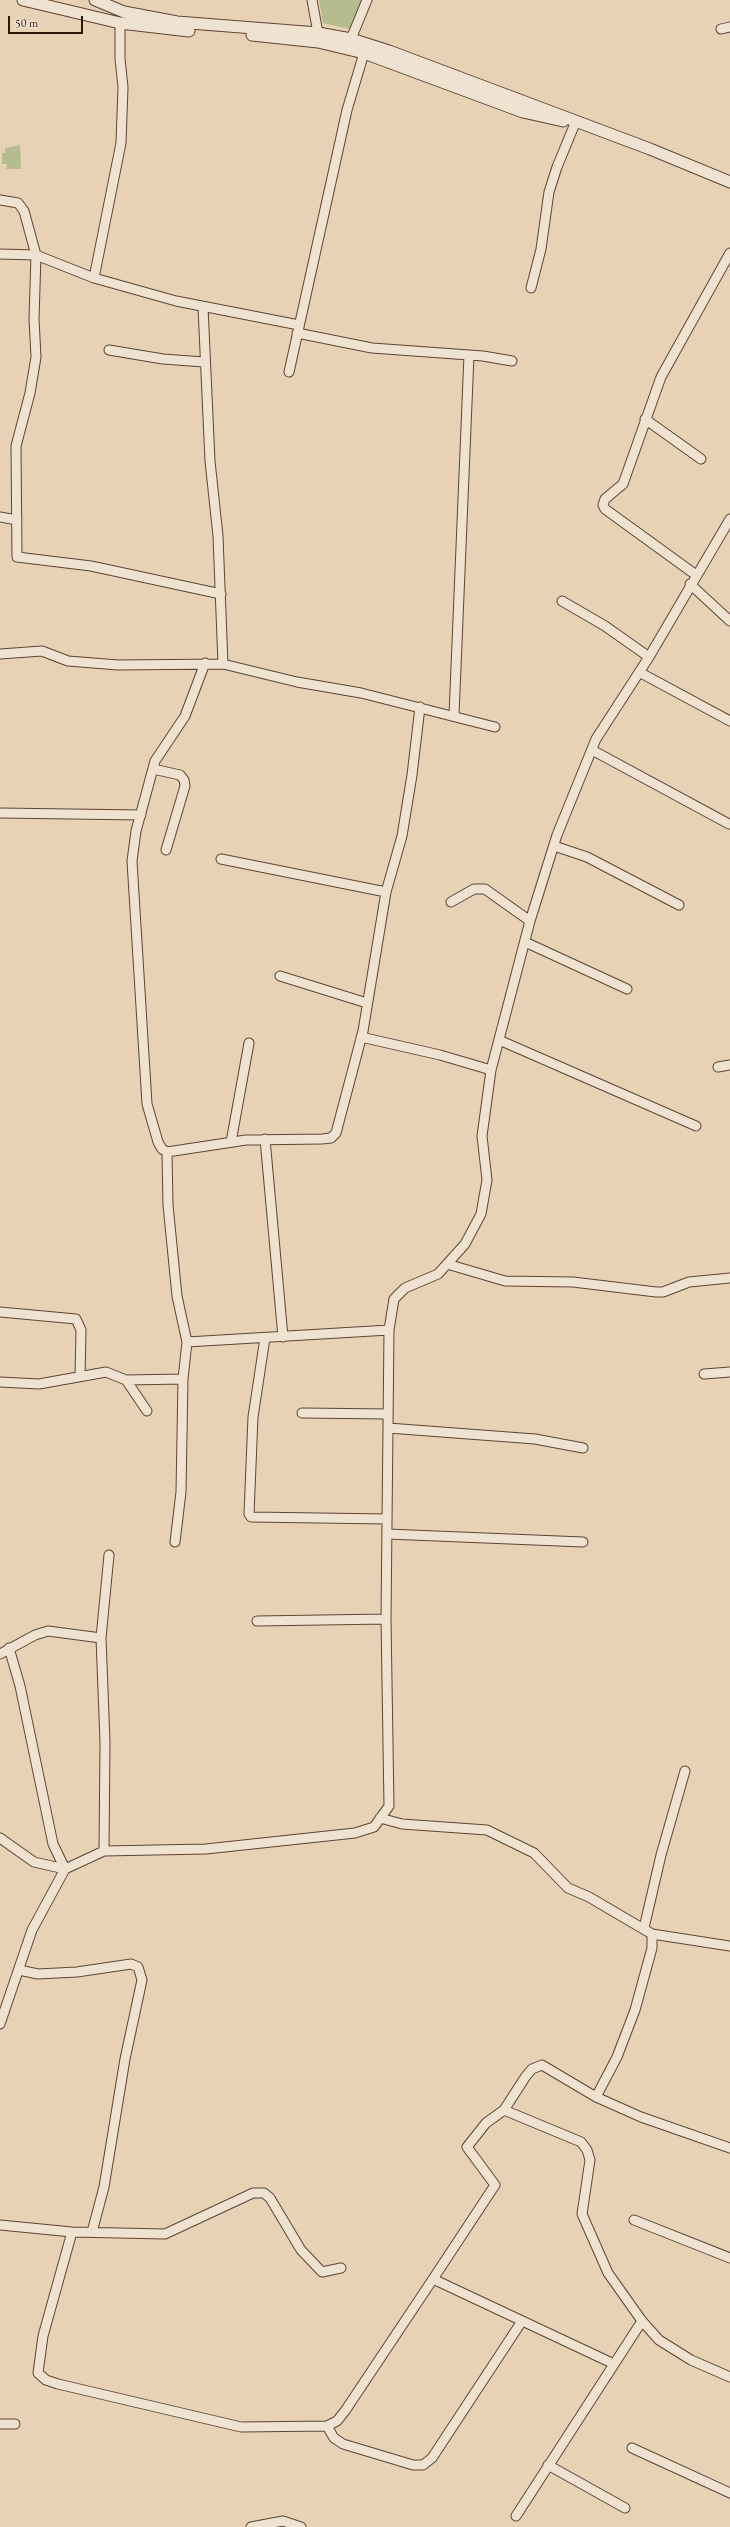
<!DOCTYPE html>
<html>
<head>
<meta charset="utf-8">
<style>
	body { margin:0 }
	#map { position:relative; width:730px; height:2527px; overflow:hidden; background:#e7d2b6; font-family:"EB Garamond",serif }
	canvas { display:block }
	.scale { position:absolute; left:8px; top:16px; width:75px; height:18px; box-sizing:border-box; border:2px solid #301507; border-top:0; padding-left:5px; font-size:12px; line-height:14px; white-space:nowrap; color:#301507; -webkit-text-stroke:3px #efe2d0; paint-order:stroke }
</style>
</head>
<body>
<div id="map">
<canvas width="730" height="2527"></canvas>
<div class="scale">50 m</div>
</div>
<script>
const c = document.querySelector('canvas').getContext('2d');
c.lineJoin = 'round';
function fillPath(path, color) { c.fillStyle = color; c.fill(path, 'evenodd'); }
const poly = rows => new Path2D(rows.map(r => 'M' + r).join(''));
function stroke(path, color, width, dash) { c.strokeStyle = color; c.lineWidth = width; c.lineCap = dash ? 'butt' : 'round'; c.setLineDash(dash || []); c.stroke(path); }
const green = poly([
	[319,0,363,0,353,30,323,23],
	[20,145,21,169,6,169,7,164,2,164,2,153,5,153,5,148]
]);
const minor = poly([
	[312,0,318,33],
	[721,29,730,27],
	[351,39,367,0],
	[0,200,18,203,24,211,36,255,34,319,36,357,30,393,16,446,17,557,91,566,221,594],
	[0,254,36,255,94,278,176,301,299,325],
	[94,278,121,143,123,87,120,59,120,23],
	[531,288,541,249,549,192,557,167,576,121],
	[203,307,210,461,218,536,223,664],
	[297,333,372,348,483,356,512,361],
	[109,350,163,359,204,362],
	[289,372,347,110,364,53],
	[645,419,701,459],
	[0,517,17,520],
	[696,575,605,509,603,505,605,499,623,484,661,377,730,253],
	[690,584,730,621],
	[562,601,605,626,649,657],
	[0,654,42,651,68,661,118,665,223,664,297,682,361,693,495,727],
	[205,663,185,716,155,761,136,831,132,861,147,1104,158,1142,162,1149,167,1152,246,1140,322,1139,331,1138,336,1133,363,1031,386,892,402,836,412,775,420,707],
	[639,672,730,721],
	[454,715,469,355],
	[592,750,729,824],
	[153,769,180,775,184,780,185,786,166,850],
	[0,813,141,815],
	[554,846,587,857,679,905],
	[221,859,386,892],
	[451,902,474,889,485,889,530,921],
	[525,942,627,989],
	[280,976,367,1003],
	[361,1037,440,1055,491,1070],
	[499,1040,696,1126],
	[718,1067,730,1065],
	[265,1139,283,1337],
	[231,1142,249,1043],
	[167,1152,168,1205,177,1296,187,1342,183,1379,181,1492,175,1542],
	[447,1264,505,1281,573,1282,656,1292,663,1292,689,1282,730,1278],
	[0,1312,76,1319,81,1330,80,1376],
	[265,1338,253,1417,249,1514,251,1517,387,1519],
	[187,1342,389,1330],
	[704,1374,730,1372],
	[126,1380,183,1379],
	[0,1382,39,1384,106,1372,126,1380,147,1411],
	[302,1413,388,1414],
	[388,1428,535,1439,583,1448],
	[387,1534,583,1542],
	[257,1621,386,1619],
	[9,1648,20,1686,53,1844,65,1869],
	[0,1654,35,1635,48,1631,101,1638],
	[380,1818,402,1824,487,1830,534,1853,568,1888,589,1897,652,1934,652,1948,635,2010,617,2057,596,2097,542,2065,532,2069,526,2076,504,2110],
	[0,1838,34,1862,65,1869],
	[104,1851,105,1742,101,1638,109,1555],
	[644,1928,661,1855,685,1771],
	[652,1934,730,1946],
	[19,1970,38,1974,77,1972,131,1964,138,1967,142,1980,125,2059,104,2187,92,2232],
	[0,2024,32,1930,65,1869,104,1851,206,1849,355,1833,374,1827,389,1806,386,1619,389,1330,394,1299,405,1288,438,1274,465,1244,481,1214,487,1180,482,1136,491,1070,530,921,557,835,596,739,649,657,730,519],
	[596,2097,641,2117,730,2148],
	[634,2220,730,2258],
	[0,2225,72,2232,165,2234,253,2193,264,2193,270,2198,301,2250,322,2272,341,2268],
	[72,2232,43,2336,38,2373,46,2380,58,2384,241,2427,327,2426,337,2421,345,2411,433,2279],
	[614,2364,433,2279,495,2185,467,2147,486,2123,504,2110,581,2142,587,2150,590,2160,582,2214,608,2273,642,2321,659,2340,691,2360,730,2377],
	[0,2424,15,2424],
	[327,2426,334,2438,343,2444,413,2465,423,2465,432,2458,522,2321],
	[632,2448,730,2493],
	[548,2465,625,2508],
	[516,2516,642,2321],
	[251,2527,283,2521,301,2527]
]);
const tertiary = poly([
	[23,0,120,23,189,31],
	[95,0,124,12,177,22,318,33,351,39,389,51,650,149,730,182],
	[252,35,318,42,364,53,523,112,563,121]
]);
fillPath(green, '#b5bc8e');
stroke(minor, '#5e4433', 11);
stroke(tertiary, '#5e4433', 13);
stroke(minor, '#efe2d0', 9);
stroke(tertiary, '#efe2d0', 11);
</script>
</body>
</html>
